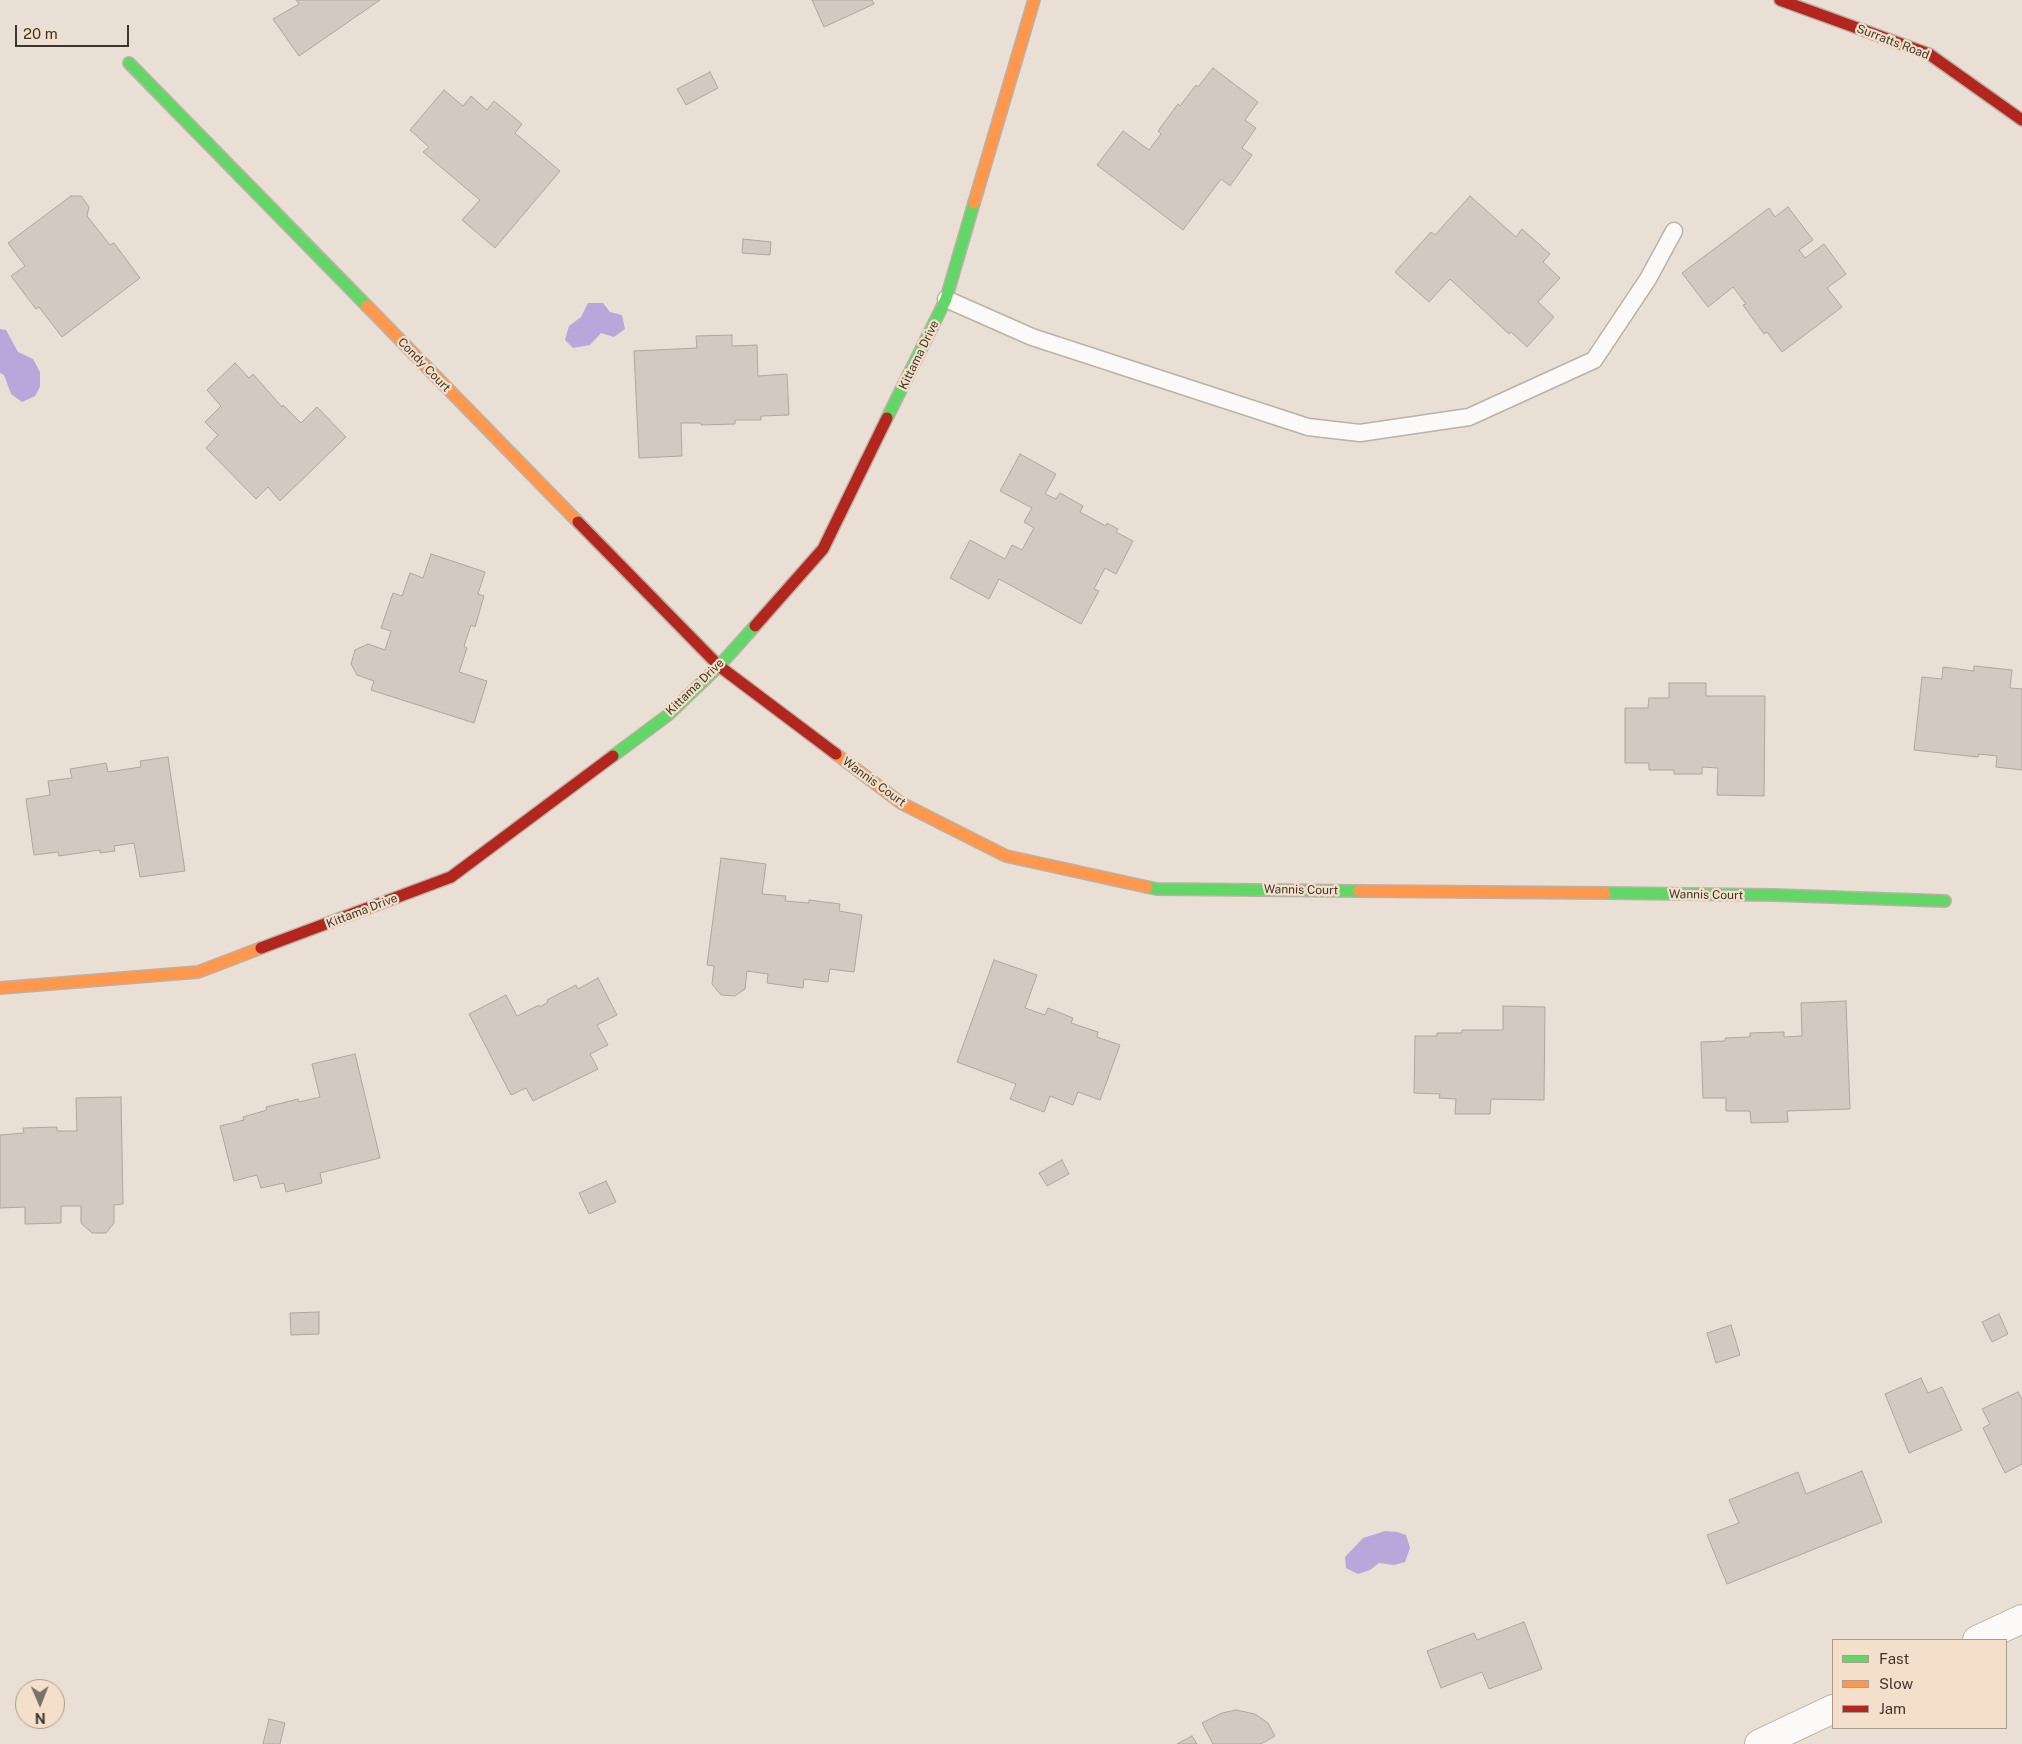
<!DOCTYPE html>
<html>
<head>
<meta charset="utf-8">
<style>
	body { margin:0 }
	#map { position:relative; width:2022px; height:1744px; overflow:hidden; background:#eadfd4; font-family:"Public Sans",sans-serif }
	canvas { display:block }
	.legend { position:absolute; left:1832px; top:1639px; width:175px; height:90px; box-sizing:border-box; background:#f4e0ca; border:1px solid #ab9c8c; margin:0; padding:6px 9px; list-style:none; font-size:15px; color:#3e362e }
	.legend li { display:flex; align-items:center; gap:10px; height:25px }
	.legend b { width:25px; border:1px solid #ab9c8c }
	.north { position:absolute; left:15px; top:1679px; width:50px; height:50px; box-sizing:border-box; background:#f4e0ca; border:1px solid #ab9c8c; border-radius:50%; rotate:179deg; font-size:14px; font-weight:700; line-height:20px; text-align:center; color:#3e362e }
	.north::after { content:''; display:block; margin:auto; width:18px; height:22px; background:#7a7168; clip-path:polygon(50% 0,100% 100%,50% 72%,0 100%) }
	.scale { position:absolute; left:15px; top:25px; width:114px; height:22px; box-sizing:border-box; border:2px solid #3e362e; border-top:0; padding-left:6px; font-size:15px; line-height:18px; white-space:nowrap; color:#3e362e; -webkit-text-stroke:4px #f4e0ca; paint-order:stroke }
</style>
</head>
<body>
<div id="map">
<canvas width="2022" height="1744"></canvas>
<ul class="legend">
<li><b style="height:6px;background:#63d668"></b>Fast</li>
<li><b style="height:6px;background:#ff974d"></b>Slow</li>
<li><b style="height:6px;background:#b3261e"></b>Jam</li>
</ul>
<div class="north">N</div>
<div class="scale">20 m</div>
</div>
<script>
const c = document.querySelector('canvas').getContext('2d');
c.lineJoin = 'round';
function fillPath(path, color) { c.fillStyle = color; c.fill(path, 'evenodd'); }
const poly = rows => new Path2D(rows.map(r => 'M' + r).join(''));
function stroke(path, color, width, dash) { c.strokeStyle = color; c.lineWidth = width; c.lineCap = dash ? 'butt' : 'round'; c.setLineDash(dash || []); c.stroke(path); }
function label(font, color, halo, rows, align = 'center') {
  c.font = font + ' "Public Sans",sans-serif'; c.lineWidth = 4.5; c.setLineDash([]); c.textBaseline = 'middle'; c.strokeStyle = halo; c.fillStyle = color; for (const [text, x, y, turn = 0] of rows) {
    c.save(); c.translate(x, y); c.rotate((+turn || 0) * Math.PI / 180); c.textAlign = isNaN(turn) ? turn : align; if (halo) c.strokeText(text, 0, 0); c.fillText(text, 0, 0); c.restore();
  }
}
const water = poly([
	[588,303,603,303,610,312,622,315,625,329,614,337,601,333,590,345,573,348,565,340,569,326,581,317],
	[0,329,6,330,18,352,33,359,40,372,40,387,35,396,22,402,11,394,4,375,0,373],
	[1385,1531,1397,1532,1406,1535,1410,1548,1405,1562,1394,1565,1379,1563,1370,1570,1358,1574,1346,1568,1345,1557,1363,1538]
]);
const building = poly([
	[296,0,380,0,299,56,273,19,299,4,296,0],
	[812,0,872,0,874,4,824,27,812,0],
	[1213,68,1258,102,1245,120,1256,128,1242,148,1252,155,1230,186,1221,179,1183,230,1097,165,1123,131,1149,150,1161,134,1158,131,1178,104,1180,106,1196,85,1198,87,1213,68],
	[710,72,718,88,686,105,677,89,710,72],
	[444,90,463,106,471,96,487,110,494,101,522,124,515,133,560,171,495,248,462,220,480,200,423,152,429,147,410,130,444,90],
	[71,196,81,196,89,207,87,216,110,245,114,243,140,278,62,337,39,307,36,309,11,276,25,266,8,243,71,196],
	[1470,196,1516,237,1522,229,1550,254,1543,262,1560,278,1538,302,1554,317,1527,347,1511,332,1509,334,1450,279,1429,302,1395,272,1431,232,1435,235,1470,196],
	[1788,207,1813,240,1799,250,1805,258,1824,244,1846,274,1827,288,1842,307,1782,352,1767,332,1764,334,1743,305,1746,304,1733,287,1708,307,1682,273,1769,208,1775,217,1788,207],
	[743,239,771,242,770,255,742,253,743,239],
	[732,335,732,346,757,345,758,376,787,374,789,415,761,416,761,420,735,420,735,424,701,425,701,423,681,423,682,456,639,458,634,351,697,348,696,336,732,335],
	[235,363,249,378,253,374,282,407,283,405,301,423,317,407,346,437,280,501,268,487,256,499,206,448,218,435,205,422,221,406,207,390,235,363],
	[1020,454,1056,474,1045,494,1056,499,1060,493,1083,506,1080,512,1106,526,1107,523,1118,529,1116,532,1133,541,1116,574,1105,568,1094,589,1099,591,1081,624,999,579,989,599,950,578,970,540,1005,559,1012,545,1022,550,1034,528,1024,522,1032,508,1000,491,1020,454],
	[431,554,485,572,478,594,484,596,475,627,471,625,464,646,467,648,459,672,487,681,474,723,371,690,374,681,357,675,351,664,355,650,368,644,385,650,391,631,381,628,393,593,402,596,410,573,423,578,431,554],
	[1974,666,2012,670,2010,688,2022,689,2022,770,1996,767,1997,756,1979,754,1978,757,1914,750,1922,677,1942,679,1943,667,1974,671,1974,666],
	[1669,683,1706,683,1706,696,1765,696,1764,796,1717,795,1718,768,1702,767,1702,774,1674,774,1674,770,1649,770,1649,763,1625,763,1625,708,1648,708,1649,698,1669,698,1669,683],
	[168,757,185,871,140,877,134,843,114,846,115,851,100,853,100,850,59,856,58,852,34,855,26,799,50,795,48,781,72,778,70,769,106,763,108,772,141,767,140,761,168,757],
	[721,858,766,864,762,894,786,896,785,901,809,903,809,900,840,904,839,911,862,915,854,972,830,969,828,982,804,979,803,988,767,983,768,974,747,971,745,989,735,996,721,995,712,984,714,966,707,965,721,858],
	[994,960,1037,975,1025,1008,1045,1015,1048,1008,1073,1018,1071,1023,1098,1032,1097,1037,1120,1045,1100,1100,1078,1092,1073,1105,1050,1096,1044,1112,1010,1099,1016,1084,957,1062,994,960],
	[598,978,617,1015,597,1025,608,1045,590,1054,598,1069,533,1101,526,1088,511,1095,469,1014,506,995,517,1016,539,1005,540,1007,548,1002,547,1000,576,985,578,989,598,978],
	[1846,1001,1850,1109,1787,1111,1788,1122,1751,1123,1750,1111,1726,1111,1726,1098,1703,1098,1701,1042,1725,1041,1725,1038,1750,1037,1750,1033,1784,1032,1784,1037,1802,1036,1801,1003,1846,1001],
	[1503,1006,1545,1007,1544,1100,1491,1099,1490,1114,1455,1114,1456,1099,1439,1098,1440,1094,1414,1093,1415,1036,1437,1036,1437,1033,1462,1033,1462,1030,1503,1030,1503,1006],
	[355,1054,380,1158,320,1173,322,1183,286,1192,284,1183,261,1188,257,1175,234,1181,220,1126,244,1120,243,1117,267,1110,266,1107,298,1099,299,1102,320,1097,312,1064,355,1054],
	[121,1097,123,1204,114,1205,114,1223,106,1233,92,1233,81,1223,81,1206,61,1206,61,1223,25,1224,25,1207,0,1208,0,1135,24,1133,23,1128,57,1127,57,1131,77,1131,76,1098,121,1097],
	[1062,1160,1069,1174,1047,1186,1039,1173,1062,1160],
	[606,1181,616,1202,589,1214,579,1193,606,1181],
	[319,1312,319,1334,291,1335,290,1313,319,1312],
	[1999,1314,2008,1334,1992,1342,1982,1322,1999,1314],
	[1731,1325,1740,1355,1716,1363,1707,1333,1731,1325],
	[1921,1378,1928,1393,1942,1387,1962,1430,1909,1453,1885,1394,1921,1378],
	[2018,1392,2022,1399,2022,1464,2005,1473,1983,1428,1990,1424,1982,1409,2018,1392],
	[1862,1471,1882,1522,1727,1584,1707,1535,1739,1523,1729,1500,1798,1472,1806,1494,1862,1471],
	[1524,1622,1542,1669,1489,1689,1482,1672,1441,1688,1427,1651,1474,1633,1477,1640,1524,1622],
	[1236,1710,1255,1714,1268,1723,1275,1736,1261,1744,1213,1744,1202,1723,1222,1713,1236,1710],
	[269,1719,285,1723,280,1744,263,1744,269,1719],
	[1192,1736,1197,1744,1177,1744,1192,1736]
]);
const lane = poly([
	[946,299,1032,337,1308,427,1360,433,1469,417,1594,360,1648,279,1674,231]
]);
const street = poly([
	[1977,1640,2022,1619],
	[1759,1744,1833,1709]
]);
const fast = poly([
	[129,63,367,306],
	[887,418,946,299,974,203],
	[613,756,668,715,719,666,755,626],
	[1147,887,1157,889,1359,891],
	[1605,893,1773,895,1945,901]
]);
const slow = poly([
	[974,203,1034,0],
	[367,306,578,522],
	[836,754,901,803,1006,856,1147,887],
	[1359,891,1605,893],
	[0,988,198,972,261,948]
]);
const jam = poly([
	[1780,0,1929,54,2022,120],
	[578,522,719,666,836,754],
	[755,626,823,549,887,418],
	[261,948,451,877,613,756]
]);
const streetNames = [
	["Surratts Road",1893,42,21],
	["Kittama Drive",919,355,-64],
	["Condy Court",424,365,46],
	["Kittama Drive",695,687,-44],
	["Wannis Court",874,782,36],
	["Wannis Court",1301,890,1],
	["Wannis Court",1706,895,1],
	["Kittama Drive",362,911,-21]
];
fillPath(water, '#b9a7dc');
fillPath(building, '#d2c9c0');
stroke(building, '#afa69d', 1);
stroke(lane, '#bab1a8', 19);
stroke(street, '#bab1a8', 30);
stroke(fast, '#bab1a8', 14);
stroke(slow, '#bab1a8', 14);
stroke(jam, '#bab1a8', 14);
stroke(lane, '#fcfaf9', 16);
stroke(street, '#fcfaf9', 28);
stroke(fast, '#63d668', 11);
stroke(slow, '#ff974d', 11);
stroke(jam, '#b3261e', 11);
label('12px', '#3e362e', '#f4e0ca', streetNames);
</script>
</body>
</html>
